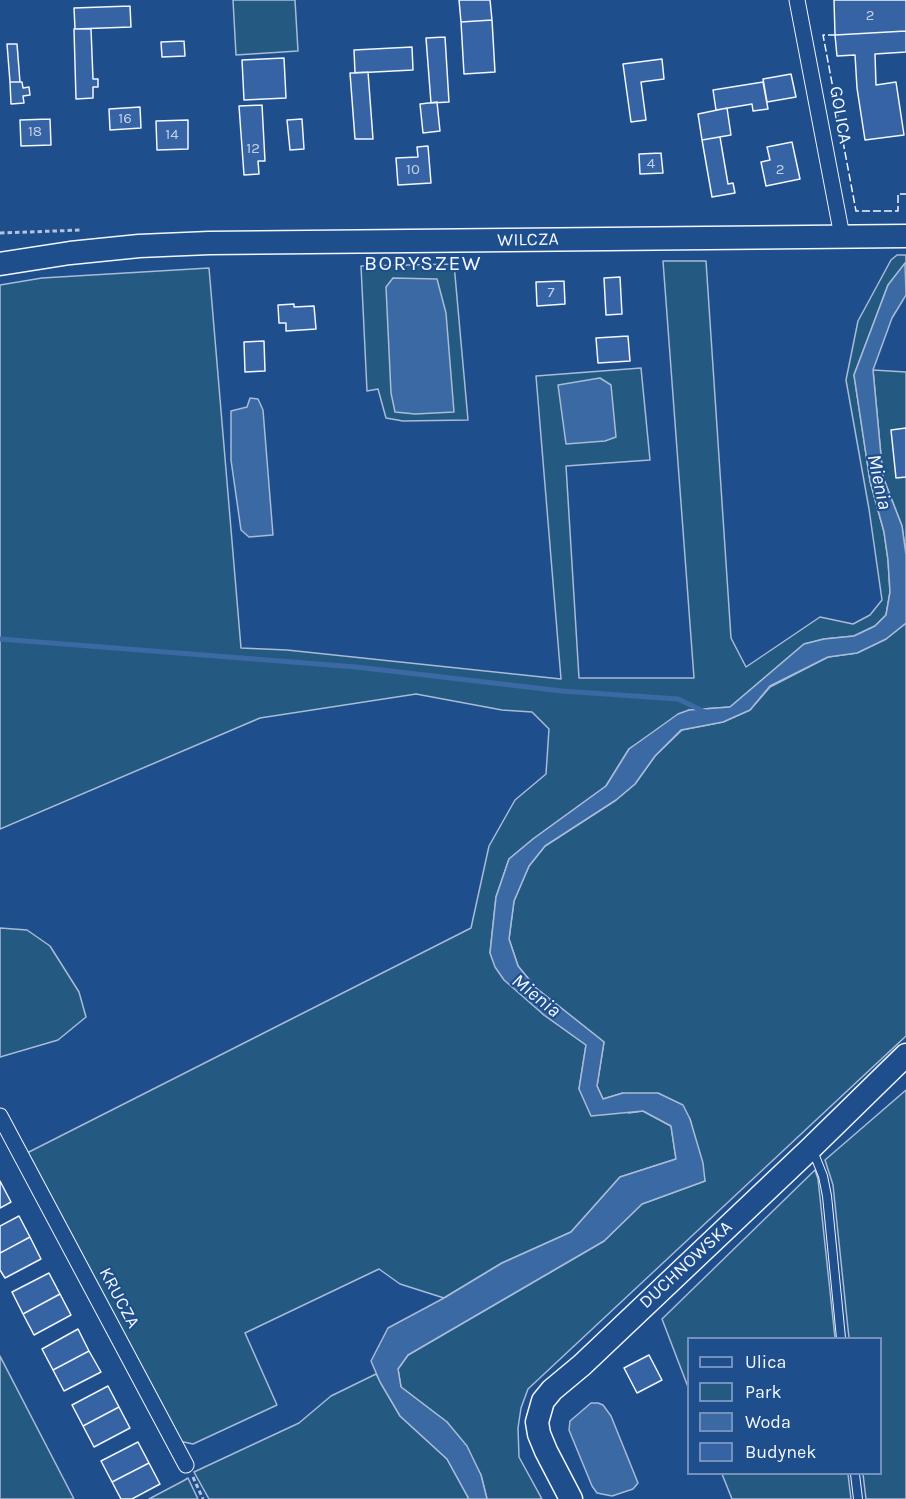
<!DOCTYPE html>
<html>
<head>
<meta charset="utf-8">
<style>
	body { margin:0 }
	#map { position:relative; width:906px; height:1499px; overflow:hidden; background:#1f4e8c; font-family:Karla,sans-serif }
	canvas { display:block }
	.legend { position:absolute; left:687px; top:1337px; width:195px; height:138px; box-sizing:border-box; background:#1f4e8c; border:2px solid #7391ba; margin:0; padding:8px 10px; list-style:none; font-size:18px; color:#f2f6ff }
	.legend li { display:flex; align-items:center; gap:12px; height:30px }
	.legend b { width:30px; border:2px solid #7391ba }
</style>
</head>
<body>
<div id="map">
<canvas width="906" height="1499"></canvas>
<ul class="legend">
<li><b style="height:8px;background:#1f4e8c"></b>Ulica</li>
<li><b style="height:16px;background:#245a82"></b>Park</li>
<li><b style="height:16px;background:#3b69a3"></b>Woda</li>
<li><b style="height:16px;background:#3563a3"></b>Budynek</li>
</ul>
</div>
<script>
const c = document.querySelector('canvas').getContext('2d');
c.lineJoin = 'round';
function fillPath(path, color) { c.fillStyle = color; c.fill(path, 'evenodd'); }
const poly = rows => new Path2D(rows.map(r => 'M' + r).join(''));
function stroke(path, color, width, dash) { c.strokeStyle = color; c.lineWidth = width; c.lineCap = dash ? 'butt' : 'round'; c.setLineDash(dash || []); c.stroke(path); }
function label(font, color, halo, rows, align = 'center') {
  c.font = font + ' Karla,sans-serif'; c.lineWidth = 4.5; c.setLineDash([]); c.textBaseline = 'middle'; c.strokeStyle = halo; c.fillStyle = color; for (const [text, x, y, turn = 0] of rows) {
    c.save(); c.translate(x, y); c.rotate((+turn || 0) * Math.PI / 180); c.textAlign = isNaN(turn) ? turn : align; if (halo) c.strokeText(text, 0, 0); c.fillText(text, 0, 0); c.restore();
  }
}
const green = poly([
	[233,0,295,0,298,51,236,55,233,0],
	[897,255,906,255,906,263,888,285,854,375,870,481,884,532,888,560,890,592,886,615,875,626,854,636,824,639,804,644,730,707,689,710,629,749,606,786,533,839,509,859,496,897,490,953,544,1015,586,1045,579,1089,629,1113,643,1111,671,1126,676,1159,620,1177,571,1232,502,1263,444,1298,400,1284,379,1269,245,1333,277,1405,193,1444,179,1441,27,1153,471,928,489,846,515,800,546,774,549,729,532,712,502,710,416,694,260,718,0,829,0,285,42,278,209,268,241,648,287,650,561,679,536,376,641,368,650,460,566,466,579,678,694,678,663,261,706,261,731,638,746,667,820,617,853,624,870,615,882,600,869,509,846,380,858,321,891,260,897,255],
	[454,264,468,420,403,421,386,418,378,389,367,391,361,266,454,264],
	[873,370,906,372,906,555,902,526,883,477,873,370],
	[906,623,906,1036,528,1389,521,1408,518,1428,519,1457,542,1499,487,1499,481,1475,447,1422,401,1387,398,1369,408,1355,604,1241,642,1204,705,1181,690,1119,623,1093,603,1099,597,1086,604,1042,536,988,518,966,509,939,514,901,529,866,545,846,616,800,635,784,655,756,682,730,723,722,750,710,770,687,828,657,857,653,886,639,906,623],
	[0,928,27,930,50,946,79,992,86,1017,58,1040,0,1057,0,928],
	[906,1090,906,1499,866,1499,863,1474,880,1474,880,1338,849,1338,833,1185,825,1160,906,1090],
	[815,1170,818,1179,835,1338,688,1338,688,1387,662,1319,815,1170],
	[0,1356,74,1499,0,1499,0,1356],
	[376,1374,400,1416,447,1459,469,1499,209,1499,194,1472,299,1423,331,1396,376,1374],
	[722,1474,848,1474,851,1499,732,1499,722,1474],
	[188,1478,198,1499,149,1499,183,1481,188,1478]
]);
const water = poly([
	[905,263,906,295,892,318,873,370,883,477,902,526,906,555,906,623,886,639,857,653,828,657,770,686,750,710,723,722,681,730,655,756,635,784,616,800,545,846,529,866,514,901,509,939,518,966,536,988,604,1042,597,1086,603,1099,623,1093,658,1093,683,1105,690,1119,703,1163,705,1181,642,1204,604,1241,408,1355,398,1369,401,1387,447,1422,467,1446,481,1475,487,1499,469,1499,447,1459,400,1416,380,1382,371,1361,388,1328,444,1298,502,1263,571,1232,620,1177,676,1159,671,1126,643,1111,591,1116,579,1089,586,1045,544,1015,504,980,495,967,490,953,496,897,509,859,533,839,606,786,629,749,678,714,689,710,730,707,804,644,824,639,854,636,875,626,886,615,890,592,888,560,884,532,870,481,854,375,888,285,905,263],
	[393,278,437,279,446,313,454,412,415,414,395,412,391,393,386,287,393,278],
	[600,378,611,385,616,437,605,441,566,444,558,385,600,378],
	[250,398,258,399,263,410,273,535,249,537,241,530,231,460,231,411,247,407,250,398],
	[591,1403,598,1403,603,1405,611,1416,638,1483,633,1489,612,1496,597,1493,592,1486,569,1430,570,1421,591,1403]
]);
const stream = poly([
	[0,639,356,667,562,691,678,699,705,712]
]);
const building = poly([
	[459,0,490,0,492,20,461,22,459,0],
	[834,0,906,0,906,31,835,35,834,0],
	[130,6,131,27,75,29,74,8,130,6],
	[492,20,495,72,464,74,461,22,492,20],
	[74,29,91,29,93,79,98,79,98,87,93,87,93,98,76,99,74,29],
	[906,31,906,52,875,54,876,85,896,82,904,135,865,140,857,88,855,55,837,56,835,35,906,31],
	[445,37,449,102,431,103,426,38,445,37],
	[184,41,185,56,162,57,161,42,184,41],
	[7,44,17,44,20,82,10,82,7,44],
	[412,47,413,70,355,73,354,50,412,47],
	[284,58,286,98,244,100,242,60,284,58],
	[662,59,664,79,641,82,646,120,631,122,623,64,662,59],
	[368,72,373,139,355,139,350,73,368,72],
	[791,74,796,97,767,102,763,79,791,74],
	[10,82,22,82,23,88,29,87,30,95,23,96,24,103,11,104,10,82],
	[763,82,768,109,753,111,752,104,716,110,713,90,763,82],
	[437,102,440,131,423,133,420,104,437,102],
	[262,105,265,161,258,161,259,174,244,175,239,106,262,105],
	[140,107,141,128,110,130,109,109,140,107],
	[727,108,731,135,702,140,698,114,727,108],
	[50,119,51,145,21,146,20,120,50,119],
	[302,119,304,149,290,150,287,120,302,119],
	[188,120,188,149,157,150,156,121,188,120],
	[720,137,728,184,733,183,735,193,712,197,702,140,720,137],
	[792,142,800,179,766,186,761,162,770,160,767,147,792,142],
	[428,146,431,183,398,185,396,158,418,157,417,147,428,146],
	[661,153,663,173,640,174,639,154,661,153],
	[620,277,622,314,606,315,604,278,620,277],
	[564,281,565,304,537,306,536,282,564,281],
	[294,304,294,307,314,306,316,329,286,331,286,323,279,323,278,305,294,304],
	[628,336,630,361,598,363,596,338,628,336],
	[264,341,265,371,245,372,244,342,264,341],
	[906,428,906,477,896,478,891,430,906,428],
	[0,1181,11,1202,0,1208,0,1181],
	[19,1216,30,1237,0,1253,0,1226,19,1216],
	[30,1237,41,1259,5,1278,0,1270,0,1253,30,1237],
	[49,1273,60,1294,23,1314,12,1292,49,1273],
	[60,1294,71,1315,34,1335,23,1314,60,1294],
	[78,1329,89,1351,53,1370,42,1349,78,1329],
	[89,1351,101,1372,64,1391,53,1370,89,1351],
	[649,1355,662,1380,637,1393,624,1368,649,1355],
	[108,1386,119,1407,83,1426,72,1405,108,1386],
	[119,1407,130,1428,94,1447,83,1426,119,1407],
	[138,1442,149,1463,112,1482,101,1461,138,1442],
	[149,1463,160,1484,132,1499,121,1499,112,1482,149,1463]
]);
const path = poly([
	[0,233,82,230],
	[193,1477,203,1499]
]);
const lane = poly([
	[813,1151,823,1176,827,1196,841,1338],
	[855,1474,858,1499]
]);
const street = poly([
	[797,0,842,236],
	[0,1116,186,1465]
]);
const secondary = poly([
	[0,264,70,253,139,246,209,243,906,236],
	[571,1499,546,1451,539,1434,537,1422,543,1401,552,1390,582,1365,811,1148,906,1055]
]);
const fence = poly([
	[836,35,823,35,856,211,898,211,898,194,906,194]
]);
const numberNames = [
	["2",870,16],
	["16",125,119],
	["18",35,132],
	["14",172,135],
	["12",253,149],
	["4",651,164],
	["10",413,170],
	["2",780,170],
	["7",551,293]
];
const streetNames = [
	["GOLICA",840,115,80],
	["WILCZA",528,240,-1],
	["DUCHNOWSKA",686,1265,-43],
	["KRUCZA",119,1298,62]
];
const waterNames = [
	["Mienia",879,482,78],
	["Mienia",536,996,39]
];
const quarterNames = [
	["BORYSZEW",423,264]
];
fillPath(green, '#245a82');
stroke(green, '#a8bbd7', 1.5);
fillPath(water, '#3b69a3');
stroke(water, '#a8bbd7', 1.5);
stroke(stream, '#3b69a3', 5);
fillPath(building, '#3563a3');
stroke(building, '#f2f6ff', 1.5);
stroke(lane, '#f2f6ff', 10);
stroke(street, '#f2f6ff', 17);
stroke(secondary, '#f2f6ff', 25);
stroke(path, '#b3c4dc', 3, [4.5, 3]);
stroke(lane, '#1f4e8c', 8);
stroke(street, '#1f4e8c', 15);
stroke(secondary, '#1f4e8c', 22);
stroke(fence, '#f2f6ff', 1.5, [8, 3]);
label('15px', '#c3d1e8', null, numberNames);
label('18px', '#f2f6ff', '#1f4e8c', streetNames);
label('italic 20px', '#f2f6ff', '#1f4e8c', waterNames);
c.letterSpacing = '1.5px';
label('21px', '#f2f6ff', '#1f4e8c', quarterNames);
c.letterSpacing = '0px';
</script>
</body>
</html>
